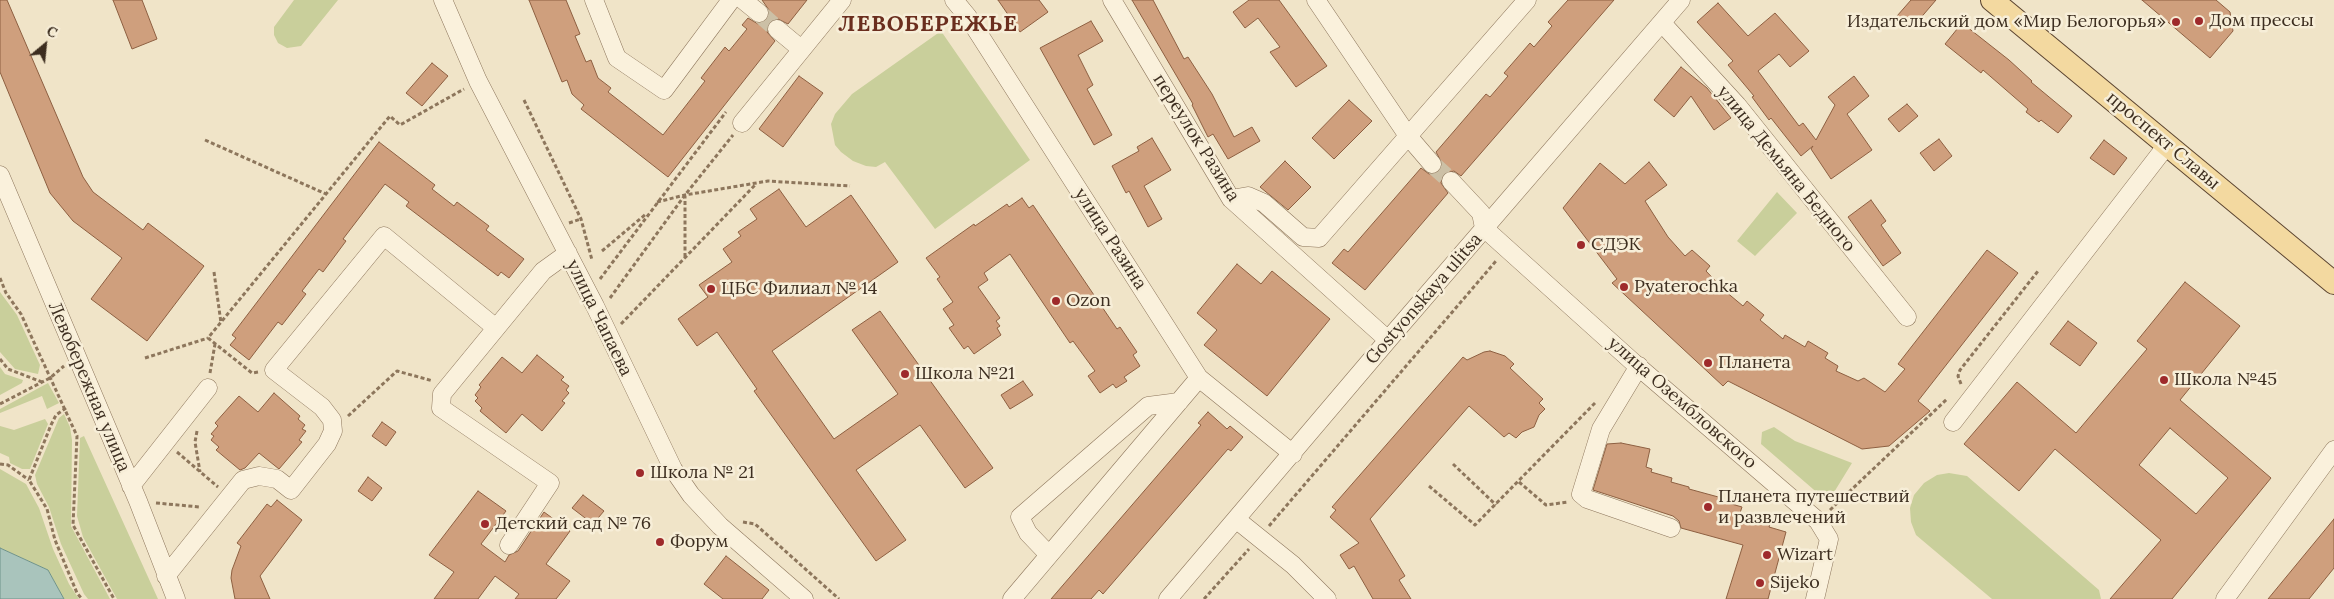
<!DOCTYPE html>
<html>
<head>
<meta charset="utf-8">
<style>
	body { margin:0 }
	#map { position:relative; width:2334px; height:599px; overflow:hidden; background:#f0e4c8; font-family:Lora,serif }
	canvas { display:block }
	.north { position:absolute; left:20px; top:20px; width:50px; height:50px; -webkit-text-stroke:4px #f7eed8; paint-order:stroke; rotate:28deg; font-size:14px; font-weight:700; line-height:20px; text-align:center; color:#3d2e20 }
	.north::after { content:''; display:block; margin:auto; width:18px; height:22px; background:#3d2e20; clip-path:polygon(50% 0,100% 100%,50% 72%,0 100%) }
</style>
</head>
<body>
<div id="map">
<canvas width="2334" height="599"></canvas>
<div class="north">С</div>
</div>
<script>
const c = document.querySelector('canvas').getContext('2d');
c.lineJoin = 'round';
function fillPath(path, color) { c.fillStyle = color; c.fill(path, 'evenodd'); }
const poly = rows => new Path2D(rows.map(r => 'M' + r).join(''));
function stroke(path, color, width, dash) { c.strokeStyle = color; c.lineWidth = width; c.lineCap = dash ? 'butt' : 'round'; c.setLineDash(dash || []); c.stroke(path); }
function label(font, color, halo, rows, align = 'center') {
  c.font = font + ' Lora,serif'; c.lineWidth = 5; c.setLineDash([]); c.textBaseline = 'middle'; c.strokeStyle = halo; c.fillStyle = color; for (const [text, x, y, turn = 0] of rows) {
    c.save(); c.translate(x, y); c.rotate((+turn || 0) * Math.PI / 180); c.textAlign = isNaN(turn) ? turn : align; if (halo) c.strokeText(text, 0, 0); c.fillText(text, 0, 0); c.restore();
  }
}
const green = poly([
	[294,0,338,0,301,46,287,48,278,43,274,35,274,27],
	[941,31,1030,160,935,229,885,162,876,167,866,166,853,161,841,152,835,145,831,124,835,114,852,94],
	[1777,192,1797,213,1755,256,1737,241],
	[0,292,17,315,40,365,38,374,15,369,0,352],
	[0,367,5,374,23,380,22,383,0,395],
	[48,383,59,403,47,409,42,396,0,413,0,409],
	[64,414,70,427,72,440,71,526,110,599,88,599,84,594,61,544,49,507,37,484,35,475,59,418],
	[45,419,48,424,30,469,22,469,10,463,9,457,0,453,0,426,14,430],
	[1774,427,1795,441,1852,463,1828,502,1761,444,1762,432],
	[84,436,158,599,117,599,83,537,77,516,80,438],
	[0,469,26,484,39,508,53,549,69,584,79,599,64,599,48,570,0,548],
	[1949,473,1967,476,2099,590,2101,599,1992,599,1916,535,1911,522,1910,508,1914,495,1924,483,1937,475]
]);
const water = poly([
	[0,548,48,570,64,599,0,599,0,548]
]);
const building = poly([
	[0,0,7,0,83,177,93,192,143,230,148,223,204,266,147,341,91,299,122,258,73,221,50,193,0,72,0,0],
	[113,0,142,0,157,39,132,49,113,0],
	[529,0,566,0,580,34,575,36,586,62,591,60,598,78,611,88,608,92,663,135,705,81,701,78,725,47,729,51,747,29,742,25,748,18,758,24,768,19,769,10,762,0,807,0,788,24,778,19,769,23,767,32,775,41,668,177,581,109,584,105,572,94,567,80,562,82,529,0],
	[998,0,1039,0,1048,12,1020,32,998,0],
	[1132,0,1153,0,1184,59,1188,57,1212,94,1234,137,1252,127,1260,141,1228,159,1213,134,1208,137,1192,105,1193,104,1132,0],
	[1249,0,1279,0,1327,66,1296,87,1270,52,1280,47,1258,18,1245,28,1233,12,1249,0],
	[1568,0,1614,0,1461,176,1454,171,1443,174,1441,183,1448,193,1365,290,1332,263,1344,249,1348,252,1421,168,1429,174,1439,172,1442,163,1436,152,1486,94,1490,97,1508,76,1504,73,1530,43,1534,47,1552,26,1548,22,1568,0],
	[1911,0,1936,0,1912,28,1897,16,1911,0],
	[2142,0,2216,0,2230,12,2233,31,2210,58,2142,0],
	[1718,3,1748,36,1775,13,1809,51,1790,67,1779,54,1758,71,1799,126,1803,123,1816,140,1835,105,1828,97,1854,76,1869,96,1847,114,1872,150,1831,179,1811,149,1813,146,1801,156,1771,118,1769,120,1752,97,1754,96,1728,65,1733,61,1697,22,1718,3],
	[1091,21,1103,41,1078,55,1093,85,1087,89,1112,135,1094,145,1040,48,1091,21],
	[1962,23,2009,60,2032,81,2031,82,2072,116,2058,133,2041,120,2039,122,2026,112,2028,109,1983,70,1981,73,1945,44,1962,23],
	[432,63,448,76,422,106,406,93,432,63],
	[1681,67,1707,88,1731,118,1714,130,1691,96,1674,117,1654,100,1681,67],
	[799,76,823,93,783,147,759,129,799,76],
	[1349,100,1372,121,1334,159,1312,138,1349,100],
	[1907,104,1918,116,1899,132,1888,119,1907,104],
	[1152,138,1171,170,1144,186,1162,219,1148,227,1129,191,1126,193,1112,166,1139,151,1137,147,1152,138],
	[1939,139,1952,156,1934,171,1920,153,1939,139],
	[2104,140,2127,158,2114,175,2090,158,2104,140],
	[379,142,435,185,432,189,454,206,457,202,489,226,486,230,524,259,509,278,501,272,498,276,406,206,409,202,385,184,343,239,346,241,323,272,319,269,302,291,306,294,282,325,278,322,249,360,230,345,236,338,232,335,379,142],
	[1285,161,1311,187,1288,210,1260,187,1285,161],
	[1649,162,1667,185,1645,201,1668,237,1685,256,1692,250,1710,266,1706,271,1725,291,1743,306,1747,301,1764,315,1760,320,1783,339,1785,335,1805,347,1808,341,1828,353,1825,358,1838,366,1836,371,1858,381,1864,378,1885,392,1905,369,1898,364,1987,250,2018,273,1918,401,1930,411,1889,446,1862,449,1728,381,1723,386,1612,283,1617,279,1563,208,1600,163,1625,184,1649,162],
	[779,189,806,227,851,195,898,262,772,351,834,439,898,394,852,330,880,311,993,468,965,488,920,425,856,470,906,540,876,561,754,391,757,389,717,332,697,346,678,319,708,297,699,285,732,262,723,249,741,236,738,232,757,219,750,209,779,189],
	[1022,198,1029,208,1033,205,1117,329,1120,327,1137,352,1133,355,1140,366,1124,377,1127,381,1116,388,1113,384,1100,393,1088,376,1095,371,1073,341,1070,343,1010,254,984,273,988,280,978,287,1000,318,996,321,1000,326,997,328,1001,335,974,354,968,346,964,349,949,328,954,325,943,309,953,302,937,279,940,277,926,258,974,224,975,226,1007,204,1009,207,1022,198],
	[1871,200,1886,221,1881,225,1901,253,1883,266,1848,217,1871,200],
	[1237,264,1261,284,1272,271,1330,319,1267,396,1204,345,1217,330,1197,313,1237,264],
	[2185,282,2240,326,2180,400,2271,478,2172,599,2110,599,2161,540,2055,449,2019,491,1964,444,2017,382,2076,433,2147,349,2137,341,2185,282],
	[2170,428,2228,478,2196,514,2139,465,2170,428],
	[2068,321,2097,343,2080,366,2050,344,2068,321],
	[1490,351,1505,356,1514,364,1510,368,1543,399,1539,403,1545,409,1539,415,1534,427,1522,432,1516,438,1509,433,1504,437,1469,406,1370,519,1405,576,1399,580,1411,599,1373,599,1354,566,1349,569,1340,555,1359,543,1330,517,1336,510,1332,507,1463,357,1467,360,1484,352,1490,351],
	[537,355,564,377,561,380,569,386,566,390,569,393,562,401,565,403,542,431,522,414,506,433,480,411,482,408,475,401,478,398,475,395,481,387,479,385,502,357,522,373,537,355],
	[1023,381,1033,395,1010,409,1001,395,1023,381],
	[274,393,300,416,298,419,305,425,302,429,306,431,299,440,302,442,279,469,259,453,245,468,240,470,216,450,219,447,211,440,214,436,211,434,218,426,215,423,239,396,258,412,274,393],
	[1208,412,1227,429,1230,426,1243,437,1231,451,1228,449,1103,594,1099,590,1091,599,1051,599,1201,425,1198,423,1208,412],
	[382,422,396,432,386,446,372,436,382,422],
	[1621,443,1650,449,1646,467,1652,469,1651,472,1672,478,1671,482,1689,487,1689,489,1722,498,1721,501,1742,507,1740,513,1771,521,1769,527,1786,532,1768,599,1726,599,1743,545,1681,528,1679,521,1673,516,1593,490,1607,444,1621,443],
	[368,477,382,488,372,501,358,491,368,477],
	[478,491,506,511,481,544,505,562,509,555,518,551,544,512,570,531,546,564,570,581,556,599,515,599,519,594,495,576,478,599,434,599,454,572,429,555,478,491],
	[583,495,604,511,593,524,572,508,583,495],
	[277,500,302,520,260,576,270,599,235,599,231,578,232,570,241,546,237,543,267,504,271,507,277,500],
	[2334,519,2334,568,2309,599,2268,599,2334,519],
	[726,556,769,590,762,599,723,599,704,584,726,556]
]);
const minorTunnel = poly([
	[759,13,777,29],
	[1432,164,1451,181]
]);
const path = poly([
	[524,100,581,219,592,260],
	[205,140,326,194],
	[657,202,685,195,768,181,850,186],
	[569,223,581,219],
	[602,251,646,214],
	[685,257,685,196],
	[214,272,221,323],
	[0,278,6,293,21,314,77,436,73,525,114,599],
	[600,279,726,112],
	[610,298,685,195,733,135],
	[621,324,756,184],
	[145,358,208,338],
	[0,359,8,369,42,382],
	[258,372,252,373,208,338,390,116,400,125,464,89],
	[210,373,215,344],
	[1961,384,1958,376,1960,370,2038,271],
	[0,404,50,378,64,366],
	[66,408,56,415,51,425,29,480,47,509,55,540,77,593,82,599],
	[348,416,397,371,433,381],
	[197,431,195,442,200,472],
	[177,452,218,487],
	[0,464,8,465,29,480],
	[1453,464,1496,505],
	[1519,482,1546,505,1568,502],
	[1429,486,1475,525,1595,403],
	[156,503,200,507],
	[1830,510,1947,399],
	[743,522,755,524,839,599],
	[1269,526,1496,261],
	[1204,599,1249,549]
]);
const minor = poly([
	[443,0,478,81,595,306,673,469,691,495,720,526,804,599],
	[594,0,617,58,664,90,731,0],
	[743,0,759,13],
	[954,0,968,17,1199,378,1293,454],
	[1112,0,1231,199,1388,340],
	[1316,0,1408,136,1432,164],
	[1662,23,1737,105,1907,317],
	[777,29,801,49],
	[742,123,842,0],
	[0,175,138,501,176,599],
	[1451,181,1481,213,1484,228,1634,363,1818,521,1829,539,1815,599],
	[1231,199,1248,196,1264,203,1303,237,1319,238,1527,0],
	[1639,366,1601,429,1581,494,1587,499,1671,528],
	[1953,422,2167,145],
	[131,486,208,388],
	[1237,520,1293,565,1327,599],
	[509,545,550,483,441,408,442,394,543,271,568,253],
	[1049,555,1028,533,1020,517,1148,406,1179,402],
	[166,576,243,480,259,476,277,479,291,490,327,444,333,431,332,420,322,407,274,370,384,236,496,328],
	[1012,599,1199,378],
	[1168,599,1388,340,1681,0],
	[2225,599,2334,450]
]);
const major = poly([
	[1992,0,2334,283]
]);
const markers = [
	[2199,21,5,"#9e2a2b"],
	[2176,22,5,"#9e2a2b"],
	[1581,245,5,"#9e2a2b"],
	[1624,287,5,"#9e2a2b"],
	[711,289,5,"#9e2a2b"],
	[1056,301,5,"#9e2a2b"],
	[1708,363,5,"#9e2a2b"],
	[905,374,5,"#9e2a2b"],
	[2164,380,5,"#9e2a2b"],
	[640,473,5,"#9e2a2b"],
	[1708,507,5,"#9e2a2b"],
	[485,524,5,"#9e2a2b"],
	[660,542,5,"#9e2a2b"],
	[1767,555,5,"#9e2a2b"],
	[1760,583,5,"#9e2a2b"]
];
const poiNames = [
	["Дом прессы",2209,21],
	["Издательский дом «Мир Белогорья»",2166,22,"right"],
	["СДЭК",1591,245],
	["Pyaterochka",1634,287],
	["ЦБС Филиал № 14",721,289],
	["Ozon",1066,301],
	["Планета",1718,363],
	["Школа №21",915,374],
	["Школа №45",2174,380],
	["Школа № 21",650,473],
	["Планета путешествий",1718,497],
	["и развлечений",1718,518],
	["Детский сад № 76",495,524],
	["Форум",670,542],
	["Wizart",1777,555],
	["Sijeko",1770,583]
];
const streetNames = [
	["переулок Разина",1196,138,58],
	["проспект Славы",2163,141,40],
	["улица Демьяна Бедного",1786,169,51],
	["улица Разина",1110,239,57],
	["Gostyonskaya ulitsa",1424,299,-49],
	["улица Чапаева",599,318,64],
	["Левобережная улица",89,387,67],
	["улица Озембловского",1682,403,41]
];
const districtNames = [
	["ЛЕВОБЕРЕЖЬЕ",928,25]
];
fillPath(green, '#c9cf9b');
fillPath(water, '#a9c4bc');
stroke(water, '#6f938a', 1);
fillPath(building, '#cf9f7d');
stroke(building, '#8d5f41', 1);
stroke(minorTunnel, '#ccc0a6', 18, [18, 9]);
stroke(minor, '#8d765c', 19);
stroke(major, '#5b4430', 24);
stroke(path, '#8d765c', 3, [4, 2.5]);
stroke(minor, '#faf1dc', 18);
stroke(major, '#f3d9a0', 22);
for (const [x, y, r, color] of markers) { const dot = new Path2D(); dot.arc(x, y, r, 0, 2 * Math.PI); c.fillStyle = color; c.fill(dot); stroke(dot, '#f7eed8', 2); }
label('18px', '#3d2e20', '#f7eed8', poiNames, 'left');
label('18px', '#3d2e20', '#f7eed8', streetNames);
c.letterSpacing = '1px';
label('bold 22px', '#6b2e1e', '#f7eed8', districtNames);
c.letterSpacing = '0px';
</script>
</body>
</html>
